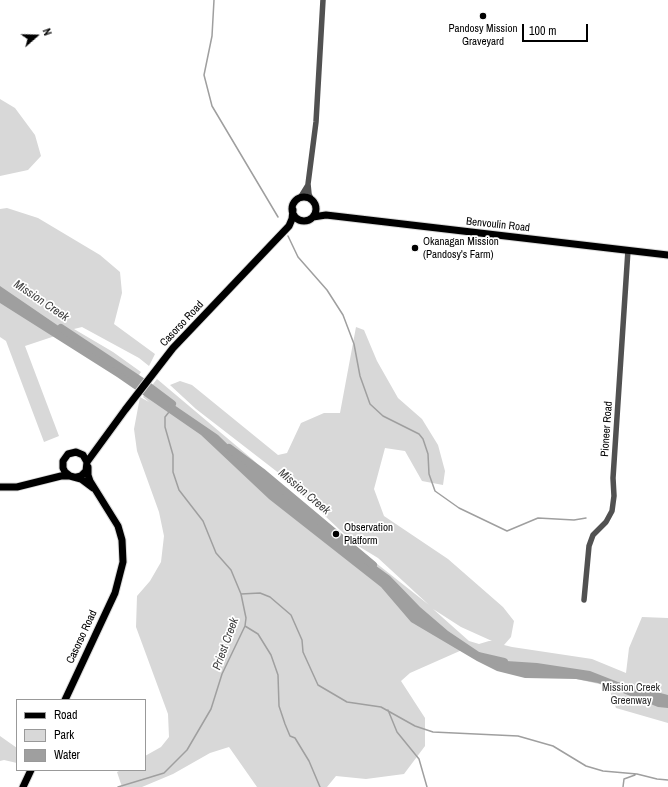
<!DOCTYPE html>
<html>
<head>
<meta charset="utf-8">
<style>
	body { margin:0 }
	#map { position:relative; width:668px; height:787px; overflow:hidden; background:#fff; font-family:"Archivo Narrow",sans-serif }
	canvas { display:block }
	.legend { position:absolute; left:16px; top:699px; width:130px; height:72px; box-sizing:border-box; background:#fff; border:1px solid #999; margin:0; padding:5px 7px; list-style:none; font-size:12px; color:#000 }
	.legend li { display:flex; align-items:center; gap:8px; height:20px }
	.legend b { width:20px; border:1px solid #999 }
	.north { position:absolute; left:16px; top:16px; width:40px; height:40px; -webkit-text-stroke:3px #fff; paint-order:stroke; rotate:70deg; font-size:11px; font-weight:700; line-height:16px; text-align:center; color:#000 }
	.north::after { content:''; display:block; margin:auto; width:14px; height:18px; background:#000; clip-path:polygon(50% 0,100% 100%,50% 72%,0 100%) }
	.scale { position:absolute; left:522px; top:24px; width:66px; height:18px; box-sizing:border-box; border:2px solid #000; border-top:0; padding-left:5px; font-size:12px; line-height:14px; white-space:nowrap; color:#000; -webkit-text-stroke:3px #fff; paint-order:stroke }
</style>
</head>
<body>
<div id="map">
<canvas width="668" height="787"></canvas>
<ul class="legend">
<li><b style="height:5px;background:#000"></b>Road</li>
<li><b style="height:11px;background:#d8d8d8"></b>Park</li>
<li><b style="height:11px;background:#9f9f9f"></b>Water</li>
</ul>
<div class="north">N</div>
<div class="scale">100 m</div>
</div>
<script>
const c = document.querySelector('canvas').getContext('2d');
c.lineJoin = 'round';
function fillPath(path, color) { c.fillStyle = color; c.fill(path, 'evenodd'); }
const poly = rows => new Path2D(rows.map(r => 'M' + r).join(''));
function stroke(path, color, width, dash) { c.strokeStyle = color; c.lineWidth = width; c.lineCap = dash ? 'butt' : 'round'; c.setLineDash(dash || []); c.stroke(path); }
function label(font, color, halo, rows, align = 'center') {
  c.font = font + ' "Archivo Narrow",sans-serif'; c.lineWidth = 3.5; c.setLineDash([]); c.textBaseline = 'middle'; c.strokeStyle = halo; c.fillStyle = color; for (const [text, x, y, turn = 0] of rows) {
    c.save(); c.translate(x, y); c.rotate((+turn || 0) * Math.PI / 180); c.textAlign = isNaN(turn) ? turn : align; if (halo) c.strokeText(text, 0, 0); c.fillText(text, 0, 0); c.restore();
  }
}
const green = poly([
	[0,99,15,108,35,135,41,156,28,170,0,176],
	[7,208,38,218,100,255,120,272,122,293,114,324,155,354,149,366,139,358,82,327,74,329,113,352,141,372,133,384,55,336,25,346,59,436,44,442,6,341,0,337,0,209],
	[356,327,364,330,377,361,398,398,422,419,438,445,445,471,443,485,422,481,405,451,385,448,374,489,384,516,448,559,503,607,514,621,511,637,504,645,512,647,592,659,626,673,629,648,642,617,668,618,668,723,616,708,608,686,468,655,462,650,410,673,401,681,425,718,425,746,404,774,366,779,336,776,327,787,257,787,229,747,210,753,173,774,142,787,122,787,117,772,121,770,145,770,145,756,161,747,169,737,168,714,136,627,137,596,150,581,161,562,164,536,159,512,137,451,134,429,140,397,149,402,143,397,157,379,252,459,332,531,376,563,429,605,378,558,355,544,280,474,196,409,170,385,180,381,192,385,278,455,287,453,301,423,324,413,340,413],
	[433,609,461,627,492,641,489,641,479,644,469,641],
	[0,736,17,748,17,763,4,760,0,761]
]);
const water = poly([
	[0,286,218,435,256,472,291,498,325,529,390,576,420,607,448,631,491,660,537,663,590,671,618,682,668,695,668,708,658,707,598,683,576,679,525,678,497,671,477,661,411,622,381,587,269,499,201,435,117,377,0,303]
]);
const stream = poly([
	[214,0,212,36,204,75,212,106,278,217],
	[288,236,298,257,327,290,343,315,354,344,360,376,370,404,383,416,419,434,423,439,428,454,429,474,435,491,459,508,507,531,538,518,574,520,586,518],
	[241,594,260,593,270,597,291,615,302,640,303,652,318,685,347,702,381,707,415,726,433,732,518,736,553,746,586,766,603,771,637,774,657,779,668,780],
	[245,626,258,634,271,655,278,675,279,706,285,724,290,736,295,738,309,761,320,787],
	[388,710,397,732,419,759,427,787],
	[118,787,164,773,187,750,211,709,222,674,245,626,246,618,241,594,231,570,216,553,203,521,179,490,173,472,173,455,165,427,165,417,169,412],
	[623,787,624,779,635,775]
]);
const river = poly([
	[61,328,144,383,172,404],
	[229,448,263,473,373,565],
	[478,656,504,662]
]);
const minor = poly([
	[300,198,308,185],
	[311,199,309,194,308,184,316,122,323,0],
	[584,600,589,546,593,535,606,522,612,511,614,496,613,478,628,250]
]);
const major = poly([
	'292 209a12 12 0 1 1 24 0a12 12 0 1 1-24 0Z',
	[313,217,326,215,668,255],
	[87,462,125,410,173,348,289,226,292,219,293,210],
	[77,477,81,476,86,471,87,462,83,455,76,452,68,454,63,461,63,468,65,472,70,476,81,479,93,488],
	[0,487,17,487,61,476,70,476],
	[65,700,115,593,123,562,122,540,118,526,90,481,88,475,88,467],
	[23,787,31,770]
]);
const markers = [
	[483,16,4,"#000"],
	[415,248,4,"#000"],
	[336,534,4,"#000"]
];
const poiNames = [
	["Pandosy Mission",483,29,"center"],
	["Graveyard",483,42,"center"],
	["Okanagan Mission",423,242],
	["(Pandosy's Farm)",423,255],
	["Observation",344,528],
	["Platform",344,541]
];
const streetNames = [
	["Benvoulin Road",498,225,6],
	["Casorso Road",182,324,-47],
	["Pioneer Road",607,429,-86],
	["Casorso Road",82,637,-65]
];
const parkNames = [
	["Mission Creek",631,688],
	["Greenway",631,701]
];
const waterNames = [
	["Mission Creek",41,301,34],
	["Mission Creek",304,492,40],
	["Priest Creek",226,644,-70]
];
fillPath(green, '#d8d8d8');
fillPath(water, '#9f9f9f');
stroke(stream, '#9f9f9f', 1.5);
stroke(river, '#9f9f9f', 8);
stroke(major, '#dbdbdb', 9);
stroke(minor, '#515151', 5.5);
stroke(major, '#000', 7);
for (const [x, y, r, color] of markers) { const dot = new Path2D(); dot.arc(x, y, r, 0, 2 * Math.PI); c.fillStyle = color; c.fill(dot); stroke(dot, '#fff', 1.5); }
label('11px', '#000', '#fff', poiNames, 'left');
label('11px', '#000', '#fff', streetNames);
label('11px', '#2f2f2f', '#fff', parkNames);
label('italic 12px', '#404040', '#fff', waterNames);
</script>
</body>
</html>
